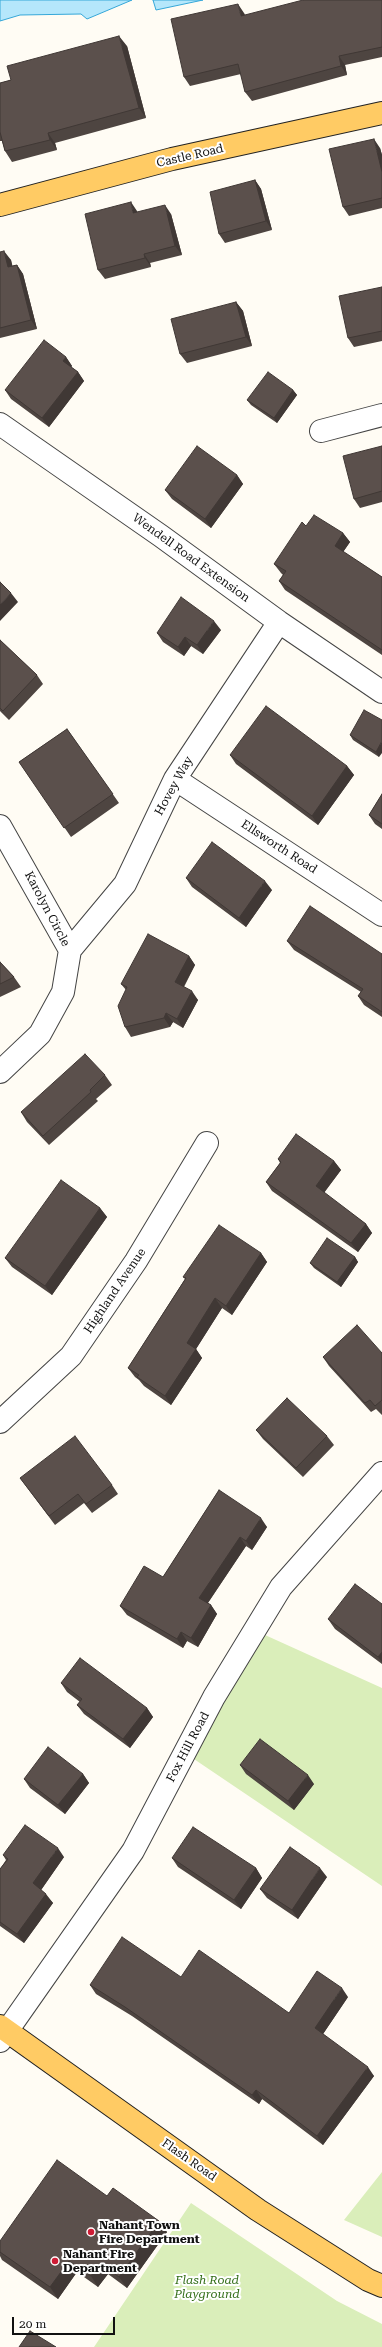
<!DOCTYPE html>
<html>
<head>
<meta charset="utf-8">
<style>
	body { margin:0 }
	#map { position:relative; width:382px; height:2347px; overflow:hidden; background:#fffcf4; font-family:"Roboto Serif",serif }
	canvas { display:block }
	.scale { position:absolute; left:12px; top:2317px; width:103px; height:18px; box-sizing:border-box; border:2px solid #111; border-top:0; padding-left:5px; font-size:12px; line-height:14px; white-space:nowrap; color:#111; -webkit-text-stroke:3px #fff; paint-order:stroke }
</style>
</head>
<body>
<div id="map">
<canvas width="382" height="2347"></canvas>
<div class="scale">20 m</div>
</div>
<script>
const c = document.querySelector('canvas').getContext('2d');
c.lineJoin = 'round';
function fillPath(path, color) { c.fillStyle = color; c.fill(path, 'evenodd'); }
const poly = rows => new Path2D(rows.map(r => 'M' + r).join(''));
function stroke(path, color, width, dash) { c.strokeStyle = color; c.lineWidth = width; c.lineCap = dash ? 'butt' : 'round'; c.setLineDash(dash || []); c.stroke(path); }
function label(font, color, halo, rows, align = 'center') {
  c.font = font + ' "Roboto Serif",serif'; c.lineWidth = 4; c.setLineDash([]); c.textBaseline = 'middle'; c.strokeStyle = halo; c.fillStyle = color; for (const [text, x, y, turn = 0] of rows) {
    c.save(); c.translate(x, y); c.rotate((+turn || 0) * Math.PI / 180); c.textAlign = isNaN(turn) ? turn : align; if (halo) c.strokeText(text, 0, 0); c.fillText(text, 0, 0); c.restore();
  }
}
const green = poly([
	[254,1630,382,1688,382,1886,185,1753],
	[382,2172,382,2237,344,2220],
	[191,2203,337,2301,382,2324,382,2347,94,2347]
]);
const water = poly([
	[0,0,132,0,87,19,81,14,20,15,0,21,0,0],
	[153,0,203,0,156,10,153,0]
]);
const minor = poly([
	[0,424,161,536,279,622,382,692],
	[321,431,382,415],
	[175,779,382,915],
	[0,826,70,950,63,992,40,1034,0,1072],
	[70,950,125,884,175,779,279,622],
	[0,1422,71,1356,136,1261,207,1143],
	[0,2041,133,1851,214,1697,281,1587,382,1473]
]);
const major = poly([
	[0,205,172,159,382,113],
	[0,2026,258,2210,368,2280,382,2286]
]);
const wall = poly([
	[382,0,382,57,345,65,347,75,252,101,245,92,241,74,190,86,184,77,244,13,245,15],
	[127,46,146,118,55,143,57,150,12,162,5,151,2,141,0,141,0,83,11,80],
	[380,148,382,155,382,208,349,216,343,207],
	[255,180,261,189,272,230,225,243,219,234],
	[137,211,137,212,171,214,182,255,150,263,151,267,105,279,98,270],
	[0,252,11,260,12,266,17,265,23,274,37,329,0,338],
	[382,287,382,341,354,347,348,338],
	[236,302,243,311,252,346,187,363,180,354],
	[66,357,72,366,71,367,78,372,84,381,49,427,11,399,5,390],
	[293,390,297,395,277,423,251,405,247,400],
	[382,446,382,502,360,508,354,499],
	[237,475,243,484,211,528,172,499,165,490],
	[306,526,343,533,350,542,343,552,382,577,382,655,285,590,279,581,283,575,281,573,274,564],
	[221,630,203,654,191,646,184,656,163,642,157,633],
	[0,640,37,675,43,684,9,720,0,711],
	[382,720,379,757,353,740,350,735],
	[67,729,119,803,71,837,19,762],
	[230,755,347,766,354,775,318,825,236,764],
	[382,794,382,829,375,824,369,815],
	[186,878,272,890,246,927,192,887],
	[287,941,382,954,382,1017,364,1005,358,996,361,992,294,950],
	[189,956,195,965,184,987,198,1000,183,1028,173,1022,170,1027,131,1037,125,1027,126,990,121,984],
	[0,962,14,977,21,987,0,997],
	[105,1075,112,1085,96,1099,98,1101,49,1145,27,1122,21,1112],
	[278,1159,334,1161,341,1170,324,1193,366,1224,372,1233,358,1252,272,1191,266,1182,280,1163],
	[100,1208,107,1217,52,1295,12,1267,5,1258],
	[261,1253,267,1262,232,1315,222,1308,196,1349,202,1358,171,1405,144,1386,139,1380,135,1377,128,1368,185,1279,183,1277],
	[355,1257,358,1262,341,1287,314,1268,310,1263],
	[382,1353,382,1415,376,1409,371,1412,329,1366,323,1357],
	[256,1430,327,1436,334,1445,303,1477,263,1439],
	[20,1478,112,1485,118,1494,92,1513,84,1503,55,1525],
	[219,1490,267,1527,252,1550,246,1546,208,1603,211,1605,217,1614,198,1647,187,1641,183,1648,127,1615,120,1606,163,1577],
	[382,1604,382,1664,335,1629,328,1619],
	[61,1683,147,1708,153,1717,130,1748,84,1714,77,1705,80,1702,67,1692],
	[240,1765,314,1784,294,1810,246,1774],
	[83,1774,89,1783,65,1814,30,1788,24,1779],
	[3,1855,64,1857,41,1890,53,1903,24,1943,0,1926,0,1869,6,1860],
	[172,1858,256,1868,262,1878,241,1909,178,1867],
	[327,1877,298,1919,267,1898,260,1889],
	[181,1977,289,2013,348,1997,323,2034,374,2076,323,2145,262,2099,259,2104,132,2016,96,1994,90,1985],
	[107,2196,167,2232,127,2288,108,2274,98,2287,77,2272,58,2299,2,2260,0,2256,0,2241]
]);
const shadedWall = poly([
	[238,4,244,13,247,25,241,16],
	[119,36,127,46,146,118,139,108],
	[339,56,345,65,347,75,341,66],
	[48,133,55,143,57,150,50,140],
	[374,139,380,148,382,155,382,172],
	[255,180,261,189,272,230,266,221],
	[131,202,137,211,140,222,133,213],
	[165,205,171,214,182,255,175,246],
	[4,251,11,260,15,276,8,267],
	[144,254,150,263,151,267,145,258],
	[17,265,23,274,37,329,31,320],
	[236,302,243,311,252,346,246,337],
	[66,357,72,366,69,370,63,361],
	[78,372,84,381,49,427,42,418],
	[293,390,297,395,277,423,274,418],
	[237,475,243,484,211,528,205,519],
	[343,533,350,542,341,555,335,546],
	[11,593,18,602,0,621,0,605],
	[214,621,221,630,203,654,197,645],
	[185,637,191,646,184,656,178,647],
	[382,741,382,753,379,757,376,752],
	[347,766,354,775,318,825,312,816],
	[265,881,272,890,246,927,239,918],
	[189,956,195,965,181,991,175,982],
	[192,991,198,1000,183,1028,177,1019],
	[166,1013,173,1022,170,1027,164,1018],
	[334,1161,341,1170,322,1195,316,1186],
	[100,1208,107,1217,52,1295,45,1286],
	[366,1224,372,1233,358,1252,351,1243],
	[261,1253,267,1262,232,1315,226,1306],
	[355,1257,358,1262,341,1287,337,1282],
	[215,1298,222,1308,196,1349,202,1358,171,1405,165,1396,187,1343],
	[261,1518,267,1527,252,1550,246,1541],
	[240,1537,246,1546,205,1607,199,1598],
	[211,1605,217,1614,198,1647,191,1638],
	[181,1632,187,1641,183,1648,177,1639],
	[382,1652,382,1662,378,1657],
	[147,1708,153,1717,130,1748,123,1739],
	[83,1774,89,1783,65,1814,58,1805],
	[308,1775,314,1784,294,1810,288,1801],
	[58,1848,64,1857,39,1893,33,1883],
	[256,1868,262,1878,241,1909,234,1900],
	[320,1868,327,1877,298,1919,292,1910],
	[46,1894,53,1903,24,1943,17,1934],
	[342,1988,348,1997,321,2037,315,2028],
	[368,2067,374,2076,323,2145,317,2136],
	[256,2090,262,2099,259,2104,252,2095],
	[159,2221,167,2232,127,2288,119,2277],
	[69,2261,77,2272,58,2299,50,2287],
	[100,2263,108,2274,98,2287,91,2276]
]);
const building = poly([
	[303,0,382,0,382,47,339,56,341,66,245,92,238,64,184,77,171,19,238,4,241,16,303,0],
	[119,36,139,108,48,133,50,140,5,151,0,132,0,83,11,80,7,66,119,36],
	[374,139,382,172,382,198,343,207,329,149,374,139],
	[255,180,266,221,219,234,210,192,255,180],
	[131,202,133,213,165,205,175,246,144,254,145,258,98,270,85,214,131,202],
	[4,251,8,267,17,265,31,320,0,328,0,252,4,251],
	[382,287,382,331,348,338,339,296,382,287],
	[236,302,246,337,180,354,171,319,236,302],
	[44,340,66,357,63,361,78,372,42,418,5,390,44,340],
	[268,372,293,390,274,418,247,400,268,372],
	[197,446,237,475,205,519,165,490,197,446],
	[382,446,382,491,354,499,343,456,382,446],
	[314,515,343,533,335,546,382,577,382,650,279,581,286,571,274,564,302,522,306,526,314,515],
	[0,582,11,593,0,605,0,582],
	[181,597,214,621,197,645,185,637,178,647,157,633,181,597],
	[0,640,37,675,3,711,0,708,0,640],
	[266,706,347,766,312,816,230,755,266,706],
	[364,710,382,720,382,741,376,752,350,735,364,710],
	[67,729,113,794,64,828,19,762,67,729],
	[382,794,382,824,369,815,382,794],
	[212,842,265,881,239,918,186,878,212,842],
	[310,906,382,954,382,1012,358,996,363,989,287,941,310,906],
	[148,934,189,956,175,982,192,991,177,1019,166,1013,164,1018,125,1027,118,1006,127,987,121,984,148,934],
	[0,962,14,977,0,984,0,962],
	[85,1054,105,1075,90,1090,91,1092,43,1136,21,1112,85,1054],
	[296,1134,334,1161,316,1186,366,1224,351,1243,266,1182,281,1162,278,1159,296,1134],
	[61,1180,100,1208,45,1286,5,1258,61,1180],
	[219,1225,261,1253,226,1306,215,1298,187,1343,196,1349,165,1396,137,1377,139,1375,128,1368,186,1278,183,1277,219,1225],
	[327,1238,355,1257,337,1282,310,1263,327,1238],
	[357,1325,382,1353,382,1400,375,1406,370,1400,365,1403,323,1357,357,1325],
	[287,1398,327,1436,296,1468,256,1430,287,1398],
	[75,1436,112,1485,86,1504,78,1494,49,1516,20,1478,75,1436],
	[219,1490,261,1518,246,1541,240,1537,199,1598,211,1605,191,1638,181,1632,177,1639,120,1606,144,1566,163,1577,219,1490],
	[355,1584,382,1604,382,1652,378,1657,328,1619,355,1584],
	[80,1658,147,1708,123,1739,77,1705,82,1699,61,1683,80,1658],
	[260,1739,308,1775,288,1801,240,1765,260,1739],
	[48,1747,83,1774,58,1805,24,1779,48,1747],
	[25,1825,58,1848,33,1883,46,1894,17,1934,0,1922,0,1869,8,1859,3,1855,25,1825],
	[193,1827,256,1868,234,1900,172,1858,193,1827],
	[290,1847,320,1868,292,1910,260,1889,290,1847],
	[122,1937,181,1977,199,1950,289,2013,317,1971,342,1988,315,2028,368,2067,317,2136,256,2090,252,2095,125,2007,90,1985,122,1937],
	[57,2160,107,2196,113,2188,159,2221,119,2277,100,2263,91,2276,69,2261,50,2287,0,2252,0,2241,57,2160],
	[30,2331,56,2347,19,2347,30,2331]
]);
const markers = [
	[91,2232,4,"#ce1c35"],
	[55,2261,4,"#ce1c35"]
];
const streetNames = [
	["Castle Road",190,156,-13],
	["Wendell Road Extension",191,558,36],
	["Hovey Way",174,786,-61],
	["Ellsworth Road",279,847,33],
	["Karolyn Circle",47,909,62],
	["Highland Avenue",115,1291,-56],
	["Fox Hill Road",188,1747,-62],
	["Flash Road",189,2160,35]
];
const poiNames = [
	["Nahant Town",99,2225],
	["Fire Department",99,2239],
	["Nahant Fire",63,2254],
	["Department",63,2268]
];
const parkNames = [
	["Flash Road",207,2280],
	["Playground",207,2294]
];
fillPath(green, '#daeeba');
fillPath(water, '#b5e7fb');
stroke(water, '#35a7d8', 1);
stroke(minor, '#444', 24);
stroke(major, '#222', 24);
stroke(minor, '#fff', 22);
stroke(major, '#ffcb64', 22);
fillPath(wall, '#4e4541');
fillPath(shadedWall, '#403835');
fillPath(building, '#5b504c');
stroke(building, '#403835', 1);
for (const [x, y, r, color] of markers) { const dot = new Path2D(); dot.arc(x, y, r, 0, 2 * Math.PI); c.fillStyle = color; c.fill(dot); stroke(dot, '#fff', 1.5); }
label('12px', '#111', '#fff', streetNames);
label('bold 12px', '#111', '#fff', poiNames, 'left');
label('italic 12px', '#346f1a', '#fff', parkNames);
</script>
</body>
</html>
